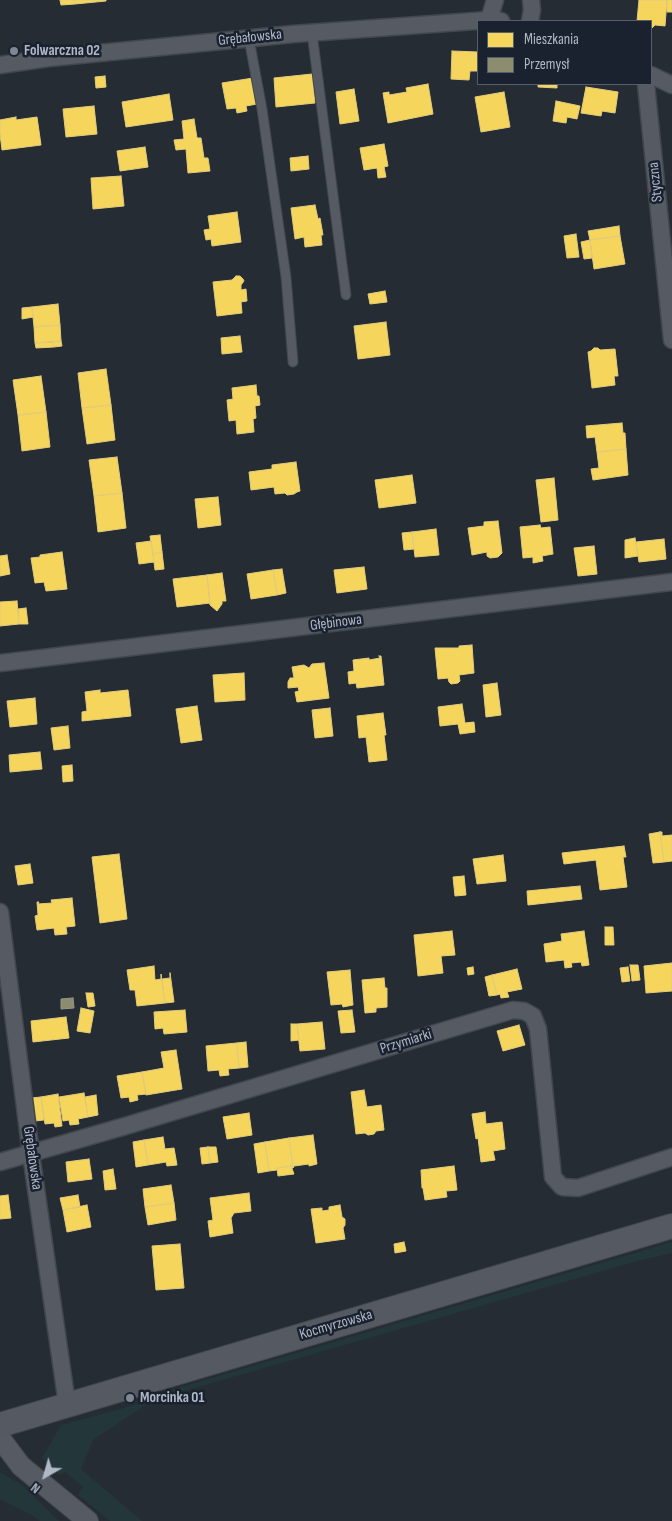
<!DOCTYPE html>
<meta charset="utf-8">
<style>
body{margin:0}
#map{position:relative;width:672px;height:1521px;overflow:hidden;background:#262c34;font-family:"Sofia Sans Condensed",sans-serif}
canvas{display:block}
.legend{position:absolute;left:477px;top:20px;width:175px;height:65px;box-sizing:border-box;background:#1a222f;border:1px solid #565e6c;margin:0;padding:6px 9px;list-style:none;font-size:15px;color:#afb8c7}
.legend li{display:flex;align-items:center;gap:10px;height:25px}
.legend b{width:25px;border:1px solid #565e6c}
.north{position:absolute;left:20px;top:1451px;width:50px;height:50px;-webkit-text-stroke:4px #1a222f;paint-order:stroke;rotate:218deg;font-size:14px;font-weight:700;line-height:20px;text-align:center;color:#afb8c7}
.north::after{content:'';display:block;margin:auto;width:18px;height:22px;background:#afb8c7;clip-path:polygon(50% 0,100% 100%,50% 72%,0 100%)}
</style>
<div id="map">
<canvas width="672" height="1521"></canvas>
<ul class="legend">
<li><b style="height:14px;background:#f6d55c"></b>Mieszkania</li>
<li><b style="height:14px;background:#8c8c6e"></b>Przemysł</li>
</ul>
<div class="north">N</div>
</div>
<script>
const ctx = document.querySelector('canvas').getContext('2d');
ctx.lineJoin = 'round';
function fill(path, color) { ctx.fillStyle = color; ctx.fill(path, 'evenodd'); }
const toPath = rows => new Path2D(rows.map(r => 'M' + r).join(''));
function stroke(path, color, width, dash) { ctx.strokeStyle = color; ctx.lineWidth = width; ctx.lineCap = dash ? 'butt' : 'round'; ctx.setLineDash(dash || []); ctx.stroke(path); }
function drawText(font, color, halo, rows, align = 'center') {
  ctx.font = font + ' "Sofia Sans Condensed",sans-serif'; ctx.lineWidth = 5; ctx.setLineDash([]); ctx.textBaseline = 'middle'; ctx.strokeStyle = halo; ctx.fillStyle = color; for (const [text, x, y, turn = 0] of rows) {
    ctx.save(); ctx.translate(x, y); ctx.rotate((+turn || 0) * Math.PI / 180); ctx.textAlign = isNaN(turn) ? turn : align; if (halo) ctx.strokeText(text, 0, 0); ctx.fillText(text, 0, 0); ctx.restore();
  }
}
fill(toPath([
 [672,1242,672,1253,641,1260,153,1400,93,1440,81,1469,142,1521,110,1521,78,1495,83,1487,65,1472,60,1475,42,1458,61,1425,153,1400,154,1395],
 [0,1472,22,1485,59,1521,40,1521,32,1515,0,1499]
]), '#23363a');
const homes = toPath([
 [60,0,74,0,75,4,61,5,60,0],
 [74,0,106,0,106,1,75,4,74,0],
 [639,0,667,0,665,26,655,25,651,29,651,21,637,21,639,0],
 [667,0,672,0,672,12,667,12,667,0],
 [452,51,478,52,478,71,470,71,469,80,451,79,452,51],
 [312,74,315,103,276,107,274,78,312,74],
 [105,76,106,87,96,88,95,77,105,76],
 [253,78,257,104,246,106,247,111,237,113,236,108,227,109,222,83,253,78],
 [428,84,433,114,388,123,383,93,389,92,389,95,407,92,406,88,428,84],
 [538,84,557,84,557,88,538,87,538,84],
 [586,87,618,92,615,113,602,111,601,116,581,113,586,87],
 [354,89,359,121,340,124,336,92,354,89],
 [504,92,510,127,481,132,475,97,504,92],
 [169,94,173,120,126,127,122,102,169,94],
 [556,101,580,106,577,119,567,117,566,123,553,121,556,101],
 [94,106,97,134,66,137,63,109,94,106],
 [16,117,16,120,37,117,41,145,2,150,0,134,0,120,16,117],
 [194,119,197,138,201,138,204,158,208,158,210,171,188,173,186,149,176,150,174,140,184,139,182,121,194,119],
 [384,144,388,166,384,167,386,177,378,178,377,168,364,170,360,148,384,144],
 [145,147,148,167,120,171,117,151,145,147],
 [308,156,309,169,291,171,290,158,308,156],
 [121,176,124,206,93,209,91,178,121,176],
 [315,205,318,219,320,218,323,235,321,235,322,245,305,247,304,237,295,239,291,208,315,205],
 [237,212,241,242,212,246,211,239,206,240,204,230,210,229,208,216,237,212],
 [619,226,620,236,590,240,588,231,619,226],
 [576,234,579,257,567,258,564,236,576,234],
 [620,236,625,264,594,269,590,240,620,236],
 [590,240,592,258,584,259,581,242,590,240],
 [236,276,240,276,243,279,244,281,241,285,241,290,246,289,247,301,241,302,242,313,217,316,213,282,232,280,236,276],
 [385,291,387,302,370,304,368,294,385,291],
 [58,304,60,325,34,327,32,307,58,304],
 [32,307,33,317,22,319,22,308,32,307],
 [386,322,390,355,358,359,354,326,386,322],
 [60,325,61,341,35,343,34,327,60,325],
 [240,336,242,352,222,354,221,338,240,336],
 [61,341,62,346,54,347,53,342,61,341],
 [53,342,54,347,36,348,35,343,53,342],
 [594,348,598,348,600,350,615,349,618,376,614,376,615,385,592,388,588,352,591,351,594,348],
 [106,369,111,405,82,408,78,373,106,369],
 [41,376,46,412,18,415,13,380,41,376],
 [256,385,257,396,259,396,260,405,255,406,256,418,253,419,254,432,237,434,236,420,229,421,227,400,233,399,232,388,256,385],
 [111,405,115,440,87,444,82,408,111,405],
 [46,412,50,447,22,451,18,415,46,412],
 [622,423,623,433,625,433,626,449,597,452,595,437,587,438,586,426,622,423],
 [626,449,628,475,593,480,591,469,599,468,597,452,626,449],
 [117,457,122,493,94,496,89,460,117,457],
 [296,462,300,491,297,492,294,494,287,495,285,493,275,494,274,487,251,490,249,472,272,469,272,465,296,462],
 [412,475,416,503,379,508,375,480,412,475],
 [554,478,558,520,541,522,536,480,554,478],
 [122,493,126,528,98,532,94,496,122,493],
 [218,497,221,525,198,528,195,499,218,497],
 [498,521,502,553,498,557,490,558,487,556,487,552,472,555,468,528,484,526,484,522,498,521],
 [540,525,541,528,550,527,553,554,542,556,543,561,533,563,533,557,523,558,520,527,540,525],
 [436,529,439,555,415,557,412,532,436,529],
 [412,532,414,549,404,550,402,533,412,532],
 [160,535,162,552,153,554,150,536,160,535],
 [635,538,638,556,625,558,625,540,635,538],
 [664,539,666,559,639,562,636,542,664,539],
 [151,541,154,562,139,564,136,543,151,541],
 [594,546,597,574,578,576,574,548,594,546],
 [62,552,67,589,46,591,44,582,35,583,31,558,40,557,40,555,62,552],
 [162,552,164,569,155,570,153,554,162,552],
 [7,555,10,574,0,576,0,556,7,555],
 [364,567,367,589,337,593,334,570,364,567],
 [282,569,286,593,277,595,273,570,282,569],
 [273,570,277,595,251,599,247,574,273,570],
 [222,573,226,601,222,601,222,604,217,611,210,605,207,575,222,573],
 [207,575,210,603,177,607,173,579,207,575],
 [17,601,19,624,0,626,0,602,17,601],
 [26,608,28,624,19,624,18,609,26,608],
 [472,645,474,673,459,675,460,681,458,683,451,684,449,682,448,678,438,679,435,648,459,648,459,646,472,645],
 [379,656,381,656,384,685,357,688,356,683,349,684,348,672,354,671,353,660,369,658,369,660,380,658,379,656],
 [324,663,329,698,297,702,295,692,299,691,298,687,288,688,288,682,290,678,294,678,292,667,304,665,309,668,312,664,324,663],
 [244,673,245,700,215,702,213,675,244,673],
 [497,683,501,715,486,717,483,685,497,683],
 [100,690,100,693,128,690,131,716,82,721,82,712,87,711,85,692,100,690],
 [35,698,37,724,10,727,7,701,35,698],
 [462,704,465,723,474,722,475,732,460,734,458,724,440,726,438,707,462,704],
 [197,706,202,740,181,743,176,709,197,706],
 [330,708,333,736,315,738,312,710,330,708],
 [383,713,386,735,384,735,387,760,369,762,366,737,359,738,357,716,383,713],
 [68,726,70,748,54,750,51,728,68,726],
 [40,752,42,769,10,772,9,755,40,752],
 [72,765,73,781,63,782,62,766,72,765],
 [660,832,662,832,662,836,672,835,672,861,664,862,660,832],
 [660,832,664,862,653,863,649,834,660,832],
 [624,846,626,857,623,857,627,887,600,890,596,860,564,864,562,853,624,846],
 [119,854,127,919,100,923,92,857,119,854],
 [503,855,506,881,477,884,473,859,503,855],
 [30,864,33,883,18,885,15,866,30,864],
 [464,876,466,895,455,896,453,877,464,876],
 [580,886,582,899,528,905,527,891,580,886],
 [72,898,75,926,66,927,67,934,55,935,54,928,37,930,35,916,38,915,37,902,39,902,38,904,52,903,51,900,72,898],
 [605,927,613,927,614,945,605,945,605,927],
 [452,931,455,955,441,956,443,973,418,976,414,935,452,931],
 [584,931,589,965,582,966,581,962,571,963,572,967,565,968,564,960,546,962,544,944,562,941,561,934,584,931],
 [672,963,672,991,646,993,644,966,672,963],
 [630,965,638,965,640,980,632,981,630,965],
 [154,966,155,980,161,979,161,974,165,1003,137,1006,135,990,130,990,127,970,154,966],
 [473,967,474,974,468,975,467,968,473,967],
 [628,967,630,981,622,982,620,968,628,967],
 [517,969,522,989,507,992,509,997,501,998,500,994,497,995,492,975,517,969],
 [350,970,353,1005,343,1007,342,1004,331,1005,327,972,350,970],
 [170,973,174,1002,165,1003,162,979,170,978,170,973],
 [492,975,497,995,489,996,485,977,492,975],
 [384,978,385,988,387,988,387,1007,376,1008,376,1012,365,1013,362,980,384,978],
 [86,993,93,993,95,1006,88,1007,86,993],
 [81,1008,94,1011,90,1033,77,1031,81,1008],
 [185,1010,187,1032,164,1034,163,1028,155,1029,154,1012,185,1010],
 [352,1010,355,1032,341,1033,338,1011,352,1010],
 [66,1017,69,1038,33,1042,31,1021,66,1017],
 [322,1022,325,1049,300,1051,297,1024,322,1022],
 [291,1024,297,1024,299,1040,291,1041,291,1024],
 [519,1025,525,1045,503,1051,497,1031,519,1025],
 [246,1042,248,1067,239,1068,237,1043,246,1042],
 [237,1043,239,1068,228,1069,229,1075,220,1076,219,1070,208,1071,206,1046,237,1043],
 [176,1050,182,1089,146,1095,142,1072,164,1068,161,1052,176,1050],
 [142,1072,146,1094,137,1095,138,1100,130,1102,129,1097,121,1098,117,1076,142,1072],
 [364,1090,367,1107,381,1105,384,1130,376,1131,374,1134,368,1135,365,1133,356,1134,351,1092,364,1090],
 [84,1093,88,1117,78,1119,79,1124,70,1125,69,1120,63,1121,59,1097,84,1093],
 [58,1094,62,1126,55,1127,54,1123,45,1124,41,1097,58,1094],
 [96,1095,98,1115,88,1117,85,1097,96,1095],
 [41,1097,44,1120,35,1121,31,1098,41,1097],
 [485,1112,486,1124,502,1122,505,1149,493,1151,495,1160,481,1162,478,1138,476,1139,472,1114,485,1112],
 [249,1113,252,1135,227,1139,223,1117,249,1113],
 [313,1135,317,1164,309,1166,309,1164,294,1166,293,1168,289,1138,313,1135],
 [163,1137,165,1149,174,1148,177,1165,167,1166,166,1162,148,1165,144,1140,163,1137],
 [289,1138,293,1168,292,1168,291,1166,277,1168,277,1170,269,1171,265,1142,289,1138],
 [144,1140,148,1165,136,1167,133,1142,144,1140],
 [265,1142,269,1171,258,1173,254,1144,265,1142],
 [208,1147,210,1163,202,1164,200,1148,208,1147],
 [208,1147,216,1147,218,1162,210,1163,208,1147],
 [89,1159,92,1179,68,1182,66,1162,89,1159],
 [291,1166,294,1174,278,1176,277,1168,291,1166],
 [454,1166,457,1190,446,1191,447,1197,425,1200,423,1188,422,1188,421,1170,454,1166],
 [113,1169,116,1189,105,1190,103,1171,113,1169],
 [171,1185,174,1203,145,1207,143,1189,171,1185],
 [249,1193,251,1211,234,1213,231,1218,233,1233,210,1237,208,1221,213,1220,210,1198,249,1193],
 [8,1195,11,1218,0,1219,0,1196,8,1195],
 [78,1195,80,1207,63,1210,60,1198,78,1195],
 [174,1203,176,1220,148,1225,145,1207,174,1203],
 [87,1205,91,1227,67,1232,63,1210,87,1205],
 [340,1205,342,1217,345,1219,345,1225,343,1228,345,1239,316,1243,311,1209,322,1208,322,1211,329,1210,329,1207,340,1205],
 [404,1242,406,1251,395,1253,394,1244,404,1242],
 [180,1244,184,1288,156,1290,152,1246,180,1244]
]);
fill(homes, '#f6d55c');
stroke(homes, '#e1cc7c', 1);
const industry = toPath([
 [73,998,74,1008,61,1009,61,999,73,998]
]);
fill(industry, '#8c8c6e');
stroke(industry, '#969989', 1);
const service = toPath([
 [312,33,346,295],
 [249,39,262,109,286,277,293,362]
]);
const minor = toPath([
 [489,20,495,0],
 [530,21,532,10,531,0],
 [0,65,49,58,293,34,489,20,501,21],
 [651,75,672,85],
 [646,84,672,340],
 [0,663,672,582],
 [0,912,31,1154,67,1404],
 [0,1162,122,1127,513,1010,524,1011,533,1016,538,1029,553,1177,562,1187,578,1188,672,1157]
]);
const tertiary = toPath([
 [0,1438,21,1466,88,1521]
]);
const secondary = toPath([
 [0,1425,672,1226]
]);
stroke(service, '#42474d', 11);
stroke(minor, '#42474d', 19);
stroke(tertiary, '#42474d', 22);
stroke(secondary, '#42474d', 26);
stroke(service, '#565a62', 9);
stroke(minor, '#565a62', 16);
stroke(tertiary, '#565a62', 20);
stroke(secondary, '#555961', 24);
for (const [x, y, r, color] of [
 [14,51,5,"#7f8794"],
 [130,1398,5,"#7f8794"]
]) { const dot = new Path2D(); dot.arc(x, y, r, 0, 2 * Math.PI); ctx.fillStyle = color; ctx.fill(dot); stroke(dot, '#1a222f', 2); }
drawText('15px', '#afb8c7', '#1a222f', [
 ["Grębałowska",250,38,-6],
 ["Styczna",656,182,-96],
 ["Głębinowa",336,623,-7],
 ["Przymiarki",406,1042,-17],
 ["Grębałowska",32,1158,82],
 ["Kocmyrzowska",336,1325,-16]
]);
drawText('bold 15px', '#afb8c7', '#1a222f', [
 ["Folwarczna 02",24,51],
 ["Morcinka 01",140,1398]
], 'left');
</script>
